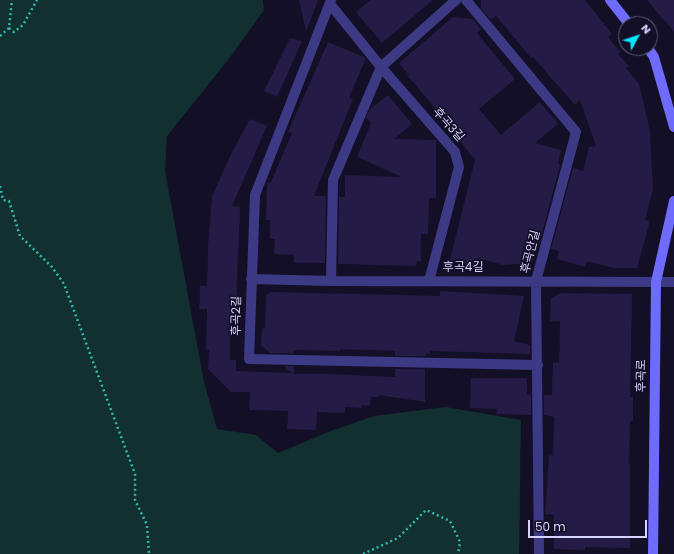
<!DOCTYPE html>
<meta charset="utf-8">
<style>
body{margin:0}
#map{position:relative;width:674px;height:554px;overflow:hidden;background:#130f26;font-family:Poppins,sans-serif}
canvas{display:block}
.north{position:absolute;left:618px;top:16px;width:40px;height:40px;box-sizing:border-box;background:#130f26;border:1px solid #625e7d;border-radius:50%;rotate:50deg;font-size:11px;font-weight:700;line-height:16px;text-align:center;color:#d9d4ff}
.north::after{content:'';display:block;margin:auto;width:14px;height:18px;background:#00e5ff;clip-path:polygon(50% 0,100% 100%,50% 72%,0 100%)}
.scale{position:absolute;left:528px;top:520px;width:119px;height:18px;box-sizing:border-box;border:2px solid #d9d4ff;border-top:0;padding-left:5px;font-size:12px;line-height:14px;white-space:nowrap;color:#d9d4ff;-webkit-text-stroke:3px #130f26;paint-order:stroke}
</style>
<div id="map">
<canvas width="674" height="554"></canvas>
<div class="north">N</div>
<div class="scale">50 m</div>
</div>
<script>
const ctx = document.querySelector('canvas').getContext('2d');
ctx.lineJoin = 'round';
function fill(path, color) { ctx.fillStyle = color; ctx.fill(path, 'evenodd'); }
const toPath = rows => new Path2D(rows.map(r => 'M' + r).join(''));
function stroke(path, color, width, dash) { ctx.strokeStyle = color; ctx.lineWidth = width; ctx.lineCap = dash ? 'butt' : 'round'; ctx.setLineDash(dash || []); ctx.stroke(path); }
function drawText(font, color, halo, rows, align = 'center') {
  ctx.font = font + ' Poppins,"Noto Sans KR",sans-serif'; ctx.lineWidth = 3.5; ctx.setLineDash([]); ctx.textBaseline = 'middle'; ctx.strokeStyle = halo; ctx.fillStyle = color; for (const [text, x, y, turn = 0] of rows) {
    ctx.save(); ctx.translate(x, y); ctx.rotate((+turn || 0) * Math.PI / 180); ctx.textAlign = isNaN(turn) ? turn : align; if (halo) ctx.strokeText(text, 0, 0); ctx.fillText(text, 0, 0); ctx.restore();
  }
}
fill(toPath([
 [0,0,263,0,264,10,228,60,167,136,165,171,204,382,217,429,256,435,278,453,328,432,374,416,446,407,521,420,519,554,0,554]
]), '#12302f');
fill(toPath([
 [299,0,318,0,306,32],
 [370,0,433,0,382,43,356,12],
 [481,0,585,0,612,34,608,37,620,52,618,54,629,66,626,68,639,84,650,131,653,190,645,220,650,221,637,268,613,268,587,261,585,267,557,259,559,251,551,249,573,168,583,171,589,147,596,146,580,100,575,105,533,57,531,58,496,16,491,20,481,8],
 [647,0,674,0,674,32],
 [453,17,473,19,481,29,477,33,515,79,479,109,501,135,540,102,558,124,535,143,561,150,558,164,560,165,539,245,536,244,532,263,503,265,477,258,475,267,450,260,475,160,459,140,463,140,406,74,410,76,399,63],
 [290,38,302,41,277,97,264,91],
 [328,42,366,58,349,98,353,99,314,196,326,196,325,263,294,263,294,255,274,254,275,239,270,239,270,220,266,220,267,183,271,182,292,133,288,132],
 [388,95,412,124,394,139,436,140,436,198,429,198,428,234,421,234,421,261,417,261,416,266,338,264,339,197,345,197,345,175,402,177,357,157,371,123,366,118,370,109],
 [250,119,267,126,232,206,240,207,235,334,230,334,230,360,236,360,236,371,291,373,284,366,294,366,294,374,328,374,395,377,395,369,425,369,425,402,379,395,379,397,371,397,370,406,362,405,362,408,345,407,345,413,317,412,316,430,287,429,288,411,249,410,250,392,231,392,208,369,209,350,206,350,207,309,199,309,200,286,207,286,208,245,212,196,232,152],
 [440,291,524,296,514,341,530,345,530,354,430,351,430,354,426,353,426,356,395,356,395,351,340,349,340,351,294,350,294,353,270,353,261,345,262,328,265,329,266,295,271,292,440,296],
 [561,293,632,294,630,397,633,397,633,421,630,421,629,463,630,463,630,548,585,547,585,550,554,549,554,515,545,514,549,455,553,456,554,417,544,415,544,395,552,395,553,362,559,363,560,321,550,321,551,298],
 [471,378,527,378,527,394,531,395,531,415,497,414,497,409,470,408]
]), '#241b47');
stroke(toPath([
 [9,28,14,32,23,25,37,0],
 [0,36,9,28,12,0],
 [0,186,3,200,9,201,20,236,52,267,64,284,135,474,135,500,147,525,149,554],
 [363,554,398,538,426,510,450,521,460,542,458,554]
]), '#2fb8b0', 2.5, [2, 3]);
stroke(toPath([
 [331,0,255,195,249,359,538,365],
 [466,0,576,132,536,281,539,554],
 [330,4,381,67,455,152,459,167,429,281],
 [251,279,331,281,674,282],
 [331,281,333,180,381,67,456,0]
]), '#3d3a85', 10);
stroke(toPath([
 [610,0,629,24],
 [648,48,654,57,674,127],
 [653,554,656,282,674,201]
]), '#6f6bff', 10);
drawText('12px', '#d9d4ff', '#130f26', [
 ["후곡3길",448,125,49],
 ["후곡안길",531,252,-75],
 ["후곡4길",463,268],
 ["후곡2길",237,316,-89],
 ["후곡로",642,376,-89]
]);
</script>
